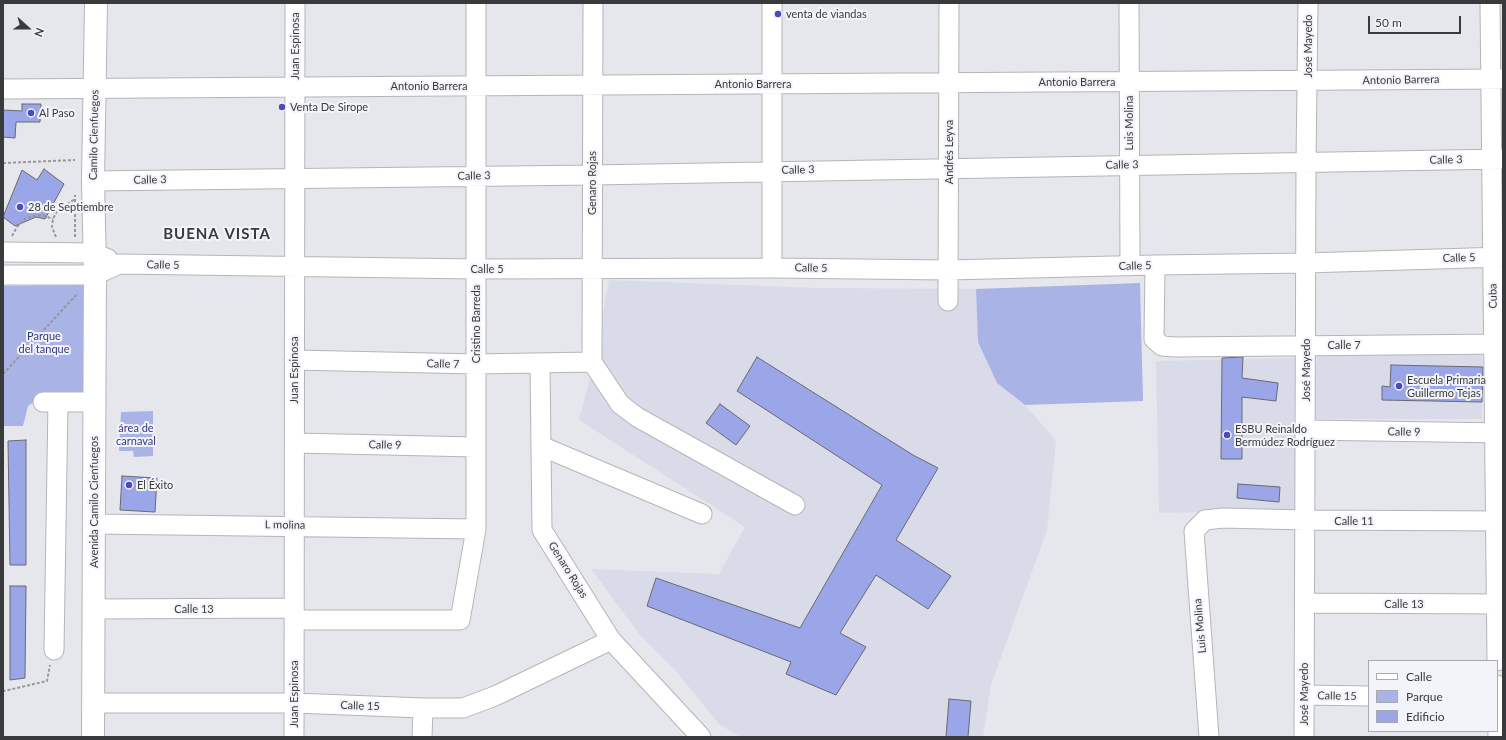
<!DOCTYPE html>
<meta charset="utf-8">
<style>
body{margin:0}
#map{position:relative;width:1506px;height:740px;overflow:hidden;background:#e5e7ec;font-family:Lato,sans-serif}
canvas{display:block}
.frame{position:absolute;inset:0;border:4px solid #393a3c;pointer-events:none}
.legend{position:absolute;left:1368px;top:660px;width:130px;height:72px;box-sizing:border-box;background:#f3f4f9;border:1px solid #a9aaad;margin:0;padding:5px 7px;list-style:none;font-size:12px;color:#393a3c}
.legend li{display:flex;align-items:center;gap:8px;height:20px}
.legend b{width:20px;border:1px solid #a9aaad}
.north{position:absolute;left:8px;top:8px;width:40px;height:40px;-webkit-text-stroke:3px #f3f4f9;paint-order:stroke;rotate:111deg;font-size:11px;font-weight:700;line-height:16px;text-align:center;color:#393a3c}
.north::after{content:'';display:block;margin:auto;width:14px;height:18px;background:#393a3c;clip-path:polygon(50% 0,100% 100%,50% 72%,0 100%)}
.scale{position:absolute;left:1368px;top:16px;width:93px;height:18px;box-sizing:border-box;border:2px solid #393a3c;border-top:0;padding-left:5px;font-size:12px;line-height:14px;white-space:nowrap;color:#393a3c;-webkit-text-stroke:3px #f3f4f9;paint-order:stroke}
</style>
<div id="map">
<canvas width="1506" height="740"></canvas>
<div class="frame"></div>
<ul class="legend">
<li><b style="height:5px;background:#fff"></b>Calle</li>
<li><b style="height:11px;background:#aab3e5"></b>Parque</li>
<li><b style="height:11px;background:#9ba6e9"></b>Edificio</li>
</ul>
<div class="north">N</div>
<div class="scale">50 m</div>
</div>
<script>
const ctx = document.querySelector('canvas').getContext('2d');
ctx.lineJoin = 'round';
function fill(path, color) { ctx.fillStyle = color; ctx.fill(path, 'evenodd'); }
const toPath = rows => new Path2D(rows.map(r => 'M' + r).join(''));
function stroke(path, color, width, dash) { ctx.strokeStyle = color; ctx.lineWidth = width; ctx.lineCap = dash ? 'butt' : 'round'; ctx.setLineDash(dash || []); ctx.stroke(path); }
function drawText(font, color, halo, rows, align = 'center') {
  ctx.font = font + ' Lato,sans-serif'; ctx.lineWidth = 4; ctx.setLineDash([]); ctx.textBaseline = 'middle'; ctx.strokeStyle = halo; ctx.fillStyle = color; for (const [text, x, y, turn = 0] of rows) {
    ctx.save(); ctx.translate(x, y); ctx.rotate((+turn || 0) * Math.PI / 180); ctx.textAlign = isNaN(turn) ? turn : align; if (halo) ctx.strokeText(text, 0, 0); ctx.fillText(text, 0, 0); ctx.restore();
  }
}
fill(toPath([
 [609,280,819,288,976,289,978,342,997,383,1025,405,1056,441,1047,530,991,685,983,737,741,737,720,725,675,670,640,635,591,569,719,574,745,527,579,420,594,363],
 [1316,352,1482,352,1482,419,1315,419],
 [1295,358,1298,510,1159,513,1156,361]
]), '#d9dce8');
fill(toPath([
 [1140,283,1143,401,1025,405,997,383,978,342,976,289],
 [85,285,86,392,49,392,28,406,23,426,3,426,3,286],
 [153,411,153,456,134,457,133,451,119,451,121,412]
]), '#aab3e5');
const building = toPath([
 [22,104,41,104,40,122,16,122,15,138,3,137,3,110,22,111,22,104],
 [44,169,64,184,45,219,36,217,15,226,3,217,22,170,37,180,44,169],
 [757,357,913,455,938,468,896,540,951,576,928,609,876,575,840,633,866,647,836,695,786,674,791,662,647,606,656,578,800,628,882,485,737,391,757,357],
 [1243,357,1242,378,1278,383,1276,401,1242,397,1242,459,1221,459,1222,358,1243,357],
 [1391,365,1483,367,1482,402,1382,400,1382,386,1390,387,1391,365],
 [720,404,750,426,736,445,706,423,720,404],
 [26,440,26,565,10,565,8,441,26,440],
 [122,476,157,478,155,512,120,510,122,476],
 [1238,484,1280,487,1279,502,1237,498,1238,484],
 [10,586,26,586,25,678,10,680,10,586],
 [949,699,971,701,968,737,946,737,949,699]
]);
fill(building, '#9ba6e9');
stroke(building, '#696a6f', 1);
const minor = toPath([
 [772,3,772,268],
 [1129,3,1130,266],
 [1490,3,1497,661],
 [3,89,1503,79],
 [93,181,592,175,1503,159],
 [3,252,94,253,108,259],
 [1155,265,1154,339,1162,346,1175,347,1503,344],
 [3,275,95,275,119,264,476,269,772,268,948,270,1155,265,1306,263,1503,257],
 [948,301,949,3],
 [294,360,476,364,592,362],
 [592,362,593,3],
 [592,362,620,404,637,417,795,505],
 [540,363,542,530,611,640,701,737],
 [43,402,94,402],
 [1306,430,1503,433],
 [295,443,476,447],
 [541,446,702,514],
 [94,524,476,529],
 [1305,603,1503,604],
 [93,609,294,608],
 [294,620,460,620,476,529,476,3],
 [54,650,58,402],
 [1497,685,1498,737],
 [1305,695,1369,696],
 [93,703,294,703,423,708,463,708,495,696,611,640],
 [294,737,295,3],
 [422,737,423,708],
 [1209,737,1194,531,1205,520,1223,518,1305,520,1503,521],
 [1304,737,1306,163,1308,3]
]);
const major = toPath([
 [93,737,95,267,93,181,96,3]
]);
stroke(minor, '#b4b5ba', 21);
stroke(major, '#b4b5ba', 24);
stroke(toPath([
 [3,163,75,160],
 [12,236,17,227,25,219,33,216,42,215,53,219],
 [56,237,52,227,53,219,57,211,75,199],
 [75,237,75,195],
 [3,374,78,293],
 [3,690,4,691,47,681,50,665]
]), '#95979a', 2, [3, 2]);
stroke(minor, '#fff', 19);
stroke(major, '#fff', 22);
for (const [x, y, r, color] of [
 [778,14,4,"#494bc1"],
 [282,107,4,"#494bc1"],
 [31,113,4,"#494bc1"],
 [20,207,4,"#494bc1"],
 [1399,386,4,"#494bc1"],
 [1227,435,4,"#494bc1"],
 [129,485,4,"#494bc1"]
]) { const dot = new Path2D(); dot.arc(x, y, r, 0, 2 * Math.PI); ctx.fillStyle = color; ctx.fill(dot); stroke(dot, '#f3f4f9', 1.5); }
drawText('11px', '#393a3c', '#f3f4f9', [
 ["venta de viandas",786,14],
 ["Venta De Sirope",290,107],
 ["Al Paso",39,113],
 ["28 de Septiembre",28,207],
 ["Escuela Primaria",1407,380],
 ["Guillermo Tejas",1407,393],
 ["ESBU Reinaldo",1235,429],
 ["Bermúdez Rodríguez",1235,442],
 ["El Éxito",137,485]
], 'left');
drawText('11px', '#393a3c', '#f3f4f9', [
 ["Juan Espinosa",295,46,-90],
 ["José Mayedo",1308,46,-90],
 ["Antonio Barrera",1401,80,-1],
 ["Antonio Barrera",1077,82],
 ["Antonio Barrera",753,84],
 ["Antonio Barrera",429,86],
 ["Luis Molina",1129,123,-90],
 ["Camilo Cienfuegos",94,135,-89],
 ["Andrés Leyva",949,152,-90],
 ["Calle 3",1446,160,-1],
 ["Calle 3",1122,165,-1],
 ["Calle 3",798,170,-1],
 ["Calle 3",474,176,-1],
 ["Calle 3",150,180,-1],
 ["Genaro Rojas",592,183,-90],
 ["Calle 5",1459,258,-2],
 ["Calle 5",163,265,1],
 ["Calle 5",1135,266,-2],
 ["Calle 5",811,268,1],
 ["Calle 5",487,269],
 ["Cuba",1493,296,-91],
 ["Cristino Barreda",476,324,-90],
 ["Calle 7",1344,345],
 ["Calle 7",443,364,1],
 ["Juan Espinosa",294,370,-90],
 ["José Mayedo",1306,370,-90],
 ["Calle 9",1404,432,1],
 ["Calle 9",385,445,1],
 ["Avenida Camilo Cienfuegos",94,502,-90],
 ["Calle 11",1354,521],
 ["L molina",285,525,1],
 ["Genaro Rojas",568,570,58],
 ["Calle 13",1404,604],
 ["Calle 13",194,609],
 ["Luis Molina",1200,626,-95],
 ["Juan Espinosa",294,694,-90],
 ["José Mayedo",1304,694,-90],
 ["Calle 15",1337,696,1],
 ["Calle 15",360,706,2]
]);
drawText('11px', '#323683', '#f3f4f9', [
 ["Parque",44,336],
 ["del tanque",44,349],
 ["área de",136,428],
 ["carnaval",136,441]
]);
ctx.letterSpacing = '1px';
drawText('bold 15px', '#393a3c', '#f3f4f9', [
 ["BUENA VISTA",217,234]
]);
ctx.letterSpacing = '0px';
</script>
